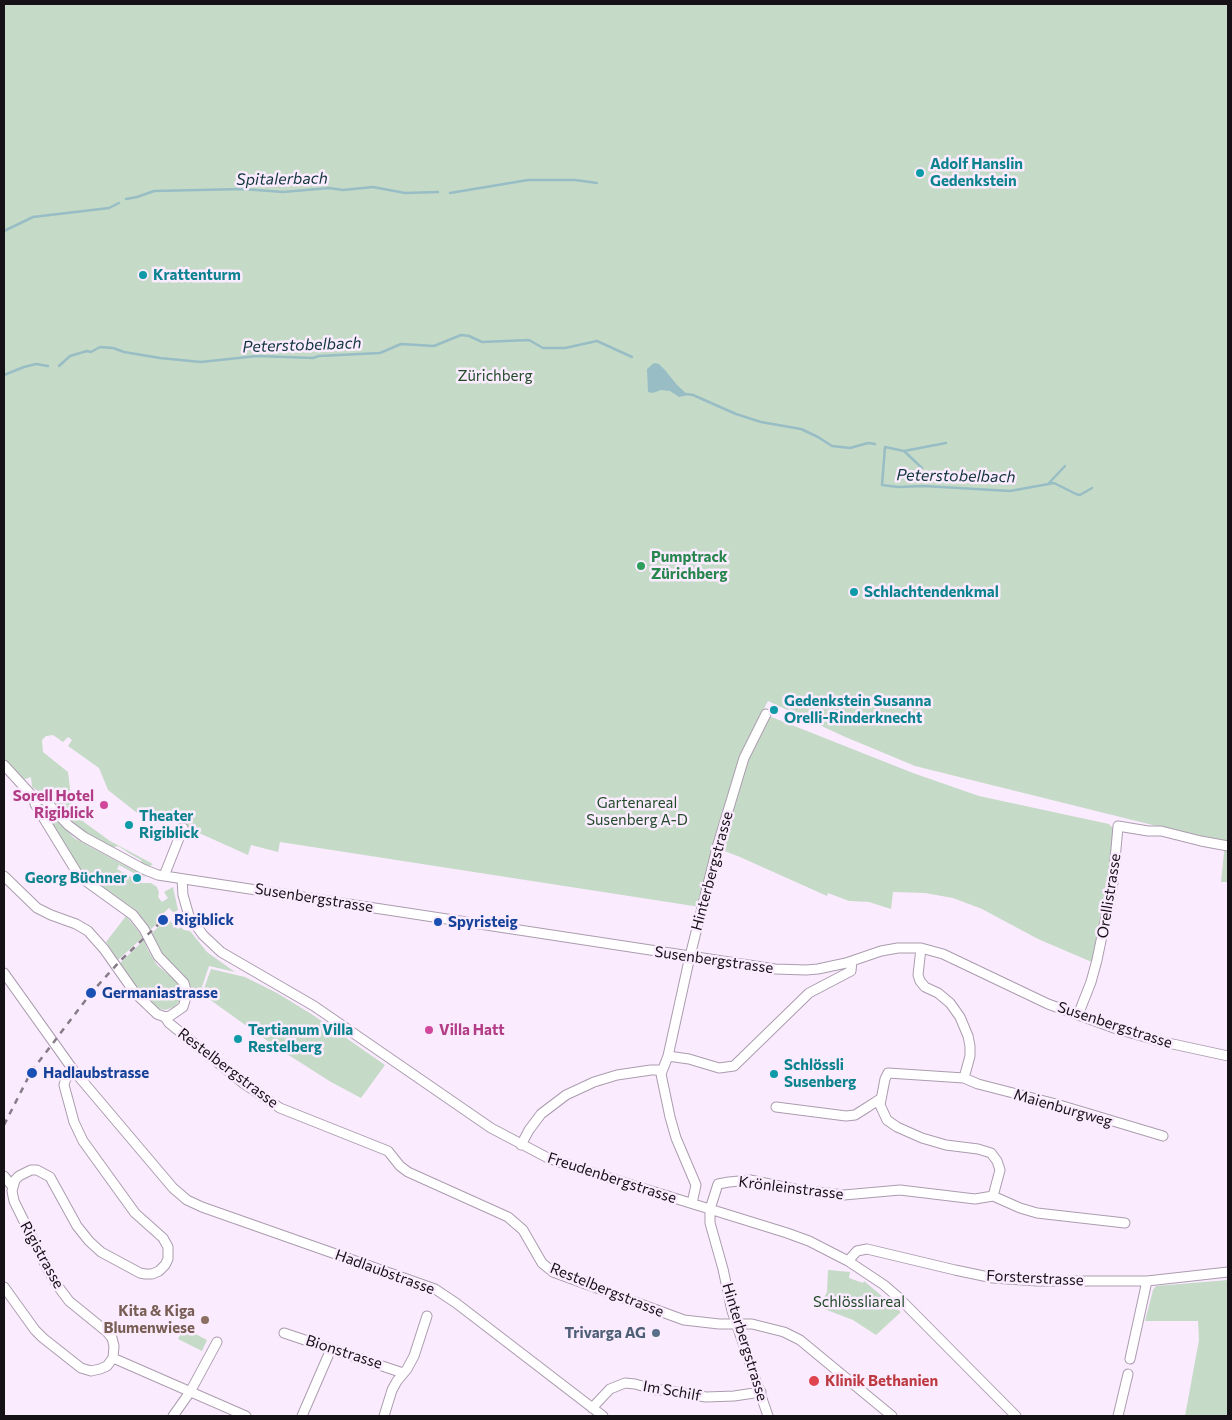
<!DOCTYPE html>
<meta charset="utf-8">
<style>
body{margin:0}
#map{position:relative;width:1232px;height:1420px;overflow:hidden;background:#fbebfe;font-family:Commissioner,sans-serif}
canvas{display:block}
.frame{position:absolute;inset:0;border:5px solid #161017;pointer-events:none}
</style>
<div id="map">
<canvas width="1232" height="1420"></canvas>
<div class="frame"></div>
</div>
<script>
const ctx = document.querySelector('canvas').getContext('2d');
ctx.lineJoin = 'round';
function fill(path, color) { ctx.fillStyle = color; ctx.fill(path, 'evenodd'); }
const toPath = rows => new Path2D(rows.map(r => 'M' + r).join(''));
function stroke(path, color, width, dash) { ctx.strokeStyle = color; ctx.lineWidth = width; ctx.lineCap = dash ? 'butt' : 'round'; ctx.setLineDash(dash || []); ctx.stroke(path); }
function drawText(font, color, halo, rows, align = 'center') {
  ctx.font = font + ' Commissioner,sans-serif'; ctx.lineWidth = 5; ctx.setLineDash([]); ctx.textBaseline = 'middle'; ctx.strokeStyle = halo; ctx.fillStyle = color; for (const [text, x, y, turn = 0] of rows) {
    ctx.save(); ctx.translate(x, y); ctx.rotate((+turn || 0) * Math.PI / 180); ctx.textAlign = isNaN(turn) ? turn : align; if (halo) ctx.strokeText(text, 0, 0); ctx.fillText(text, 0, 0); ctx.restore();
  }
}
fill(toPath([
 [4,4,1228,4,1228,882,1221,882,1225,843,915,766,843,736,768,701,749,738,769,716,913,773,979,796,1109,824,1112,827,1114,832,1113,869,1094,963,1038,939,982,909,953,898,925,893,893,892,891,909,869,902,849,901,828,893,827,896,740,857,714,847,700,907,280,842,278,852,251,845,248,855,150,811,146,820,108,790,99,768,68,746,72,740,68,737,63,742,53,735,46,736,42,740,43,752,68,772,73,814,110,841,153,864,148,867,142,864,141,860,127,852,126,851,118,846,112,848,84,833,64,816,55,804,35,789,32,787,31,777,23,780,4,760],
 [48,811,74,838,146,877,139,876,119,865,117,869,142,883,151,883,157,887,159,893,158,897,162,902,168,898,164,892,173,887,178,910,174,913,169,908,158,918,160,921,150,930,134,909,82,873,45,812],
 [126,916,143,937,118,960,106,942],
 [170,921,178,929,181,927,184,930,190,931,207,952,235,972,209,966,200,993,195,998,191,997,189,983,183,975,162,954,152,933,161,924,164,927],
 [144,940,148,950,157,965,177,982,180,987,180,1001,174,1007,165,1010,157,1008,131,981,120,963],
 [211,969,245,977,277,993,313,1015,385,1065,361,1098,331,1082,276,1047,202,994],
 [828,1270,850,1272,849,1278,863,1283,864,1281,901,1312,876,1335,853,1320,819,1307,827,1292],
 [1228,1280,1228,1416,1185,1416,1199,1340,1198,1321,1145,1321,1153,1290,1156,1286],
 [184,1328,207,1340,202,1351,178,1339]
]), '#c5dbc7');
fill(toPath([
 [654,363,659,364,665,370,677,385,688,395,679,397,670,391,661,390,653,393,648,392,647,369]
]), '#98bdc5');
stroke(toPath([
 [450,193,528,180,575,180,597,183],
 [126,199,137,197,154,191,243,189,283,192,329,188,343,190,373,187,405,193,438,192],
 [4,231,33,217,109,208,119,203],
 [59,366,70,356,87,351,91,352,100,347,113,348,124,352,160,358,201,362,257,356,313,358,319,356,380,353,401,344,434,346,461,335,469,336,482,342,529,340,543,348,565,348,597,341,632,357],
 [4,375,24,367,36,364,48,366],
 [686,394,693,395,736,414,761,422,801,429,818,437,832,446,850,448,868,443,875,444],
 [904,451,946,443],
 [922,468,904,451,885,447,882,485,898,487,924,486,1010,491,1054,483,1076,494,1080,495,1092,488],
 [1049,483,1065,466]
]), '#98bdc5', 2.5);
const street = toPath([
 [4,765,36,800],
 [36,800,44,799,68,825,84,837,143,869,158,875,775,969,806,970,818,969,846,963,881,951,898,948,921,948,943,954,1048,1004,1117,1029,1159,1041,1228,1056],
 [4,876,37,908,51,915,76,924,88,931,104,949,135,993,157,1014,165,1017,170,1016,183,1007,187,994,184,983,158,956,144,929,133,915,79,876,41,814,35,804,36,800],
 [164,876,183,828],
 [182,879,183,895,189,916,203,935,221,952,314,1006,491,1128,548,1158,574,1167,787,1233,809,1241,848,1261,884,1285,899,1298,1016,1416],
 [921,948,918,975,920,981,925,987,938,993,950,1003,960,1017,968,1036,970,1046,970,1056,964,1078],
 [4,973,74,1071,173,1188,187,1200,202,1207,435,1289,456,1303,603,1416],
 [1078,1015,1091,982,1097,960,1113,883,1118,826,1148,831,1161,831,1201,841,1228,846],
 [165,1017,169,1023,243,1083,280,1108,388,1151,400,1166,408,1172,508,1217,523,1230,542,1263,553,1272,684,1320,719,1324,752,1324,784,1332,800,1340,892,1416],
 [668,1056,689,1059,719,1068,734,1066,809,993,851,971,852,961],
 [776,1107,846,1116,855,1115,863,1110,880,1099],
 [521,1145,529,1130,541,1114,566,1095,594,1082,617,1075,651,1070,662,1070],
 [4,1176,12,1186],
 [993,1196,1000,1170,997,1161,991,1153,978,1149,946,1145,922,1138,897,1127,887,1120,880,1105,885,1079,888,1073,964,1078,978,1084,1056,1104,1163,1136],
 [692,1203,696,1185,676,1138,670,1117,661,1074,668,1056,690,956,718,844,744,758,766,714],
 [848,1261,857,1251,867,1249,955,1270,993,1278,1037,1281,1147,1281,1228,1272],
 [4,1287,35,1330,43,1338,81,1368,91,1371,100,1369,107,1366,113,1358,114,1346,112,1338,107,1332,69,1301,57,1285,48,1270,14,1201,12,1191,15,1180,19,1176,31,1170,37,1170,50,1177,77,1226,89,1241,101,1252,140,1273,145,1274,152,1274,159,1271,165,1265,168,1259,168,1247,163,1238,135,1213,83,1141,74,1122,64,1085,66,1078,74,1071],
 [284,1333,403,1373],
 [113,1358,246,1416],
 [1130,1359,1147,1281],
 [592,1408,610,1389,625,1383,635,1384,656,1390,664,1390,706,1397,734,1396,761,1392],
 [173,1416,190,1392,217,1342],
 [302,1416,331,1349],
 [384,1416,392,1390,397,1381,407,1369,414,1356,427,1316],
 [768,1416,732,1311,723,1269,710,1223,710,1209,718,1184,729,1182,750,1180,799,1190,844,1195,900,1190,975,1199,993,1196,1020,1208,1037,1213,1125,1223],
 [1118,1416,1128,1374]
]);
stroke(street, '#ab9caf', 11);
stroke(street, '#fff', 9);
stroke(toPath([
 [4,1125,31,1072,91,993,120,961,163,920]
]), '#867c88', 2.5, [6, 6]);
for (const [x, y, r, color] of [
 [920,173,5,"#0f9aa8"],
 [143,275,5,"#0f9aa8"],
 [641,566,5,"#2e9e5b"],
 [854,592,5,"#0f9aa8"],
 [774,710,5,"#0f9aa8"],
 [104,805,5,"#d1479c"],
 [129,825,5,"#0f9aa8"],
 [137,878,5,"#0f9aa8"],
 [163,920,6,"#1a4fb4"],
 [438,922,5,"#1a4fb4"],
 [91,993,6,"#1a4fb4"],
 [429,1030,5,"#d1479c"],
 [238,1039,5,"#0f9aa8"],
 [32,1073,6,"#1a4fb4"],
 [774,1074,5,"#0f9aa8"],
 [205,1320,5,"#8d6e63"],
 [656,1333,5,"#5c6f8a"],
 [814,1381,6,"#e0444e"]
]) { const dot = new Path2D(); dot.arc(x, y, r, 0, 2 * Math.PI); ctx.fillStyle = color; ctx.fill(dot); stroke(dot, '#fbebfe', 2); }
drawText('bold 15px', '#0d838f', '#fbebfe', [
 ["Adolf Hanslin",930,164],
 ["Gedenkstein",930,181],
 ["Krattenturm",153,275],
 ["Schlachtendenkmal",864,592],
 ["Gedenkstein Susanna",784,701],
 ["Orelli-Rinderknecht",784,718],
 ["Theater",139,816],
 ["Rigiblick",139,833],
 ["Georg Büchner",127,878,"right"],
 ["Tertianum Villa",248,1030],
 ["Restelberg",248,1047],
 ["Schlössli",784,1065],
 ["Susenberg",784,1082]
], 'left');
drawText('15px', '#234b2a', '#fbebfe', [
 ["Zürichberg",495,376],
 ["Gartenareal",637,803],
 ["Susenberg A-D",637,820],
 ["Schlössliareal",859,1302]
]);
drawText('bold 15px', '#27864d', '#fbebfe', [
 ["Pumptrack",651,557],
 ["Zürichberg",651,574]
], 'left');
drawText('bold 15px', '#b23c85', '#fbebfe', [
 ["Sorell Hotel",94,796],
 ["Rigiblick",94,813],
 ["Villa Hatt",439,1030,"left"]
], 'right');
drawText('15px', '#161017', '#fbebfe', [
 ["Hinterbergstrasse",712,871,-75],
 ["Orellistrasse",1109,896,-81],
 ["Susenbergstrasse",314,898,9],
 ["Susenbergstrasse",714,960,8],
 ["Susenbergstrasse",1115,1025,18],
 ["Restelbergstrasse",228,1068,37],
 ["Maienburgweg",1063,1108,16],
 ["Freudenbergstrasse",612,1178,18],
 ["Krönleinstrasse",791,1188,7],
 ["Rigistrasse",42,1255,61],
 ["Hadlaubstrasse",385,1272,20],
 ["Forsterstrasse",1035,1278,3],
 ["Restelbergstrasse",607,1290,22],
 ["Hinterbergstrasse",745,1342,73],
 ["Bionstrasse",344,1352,18],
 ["Im Schilf",672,1391,10]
]);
drawText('bold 15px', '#164399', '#fbebfe', [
 ["Rigiblick",174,920],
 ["Spyristeig",448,922],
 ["Germaniastrasse",102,993],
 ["Hadlaubstrasse",43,1073]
], 'left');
drawText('bold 15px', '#785e54', '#fbebfe', [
 ["Kita & Kiga",195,1311],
 ["Blumenwiese",195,1328]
], 'right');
drawText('bold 15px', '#4e5e75', '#fbebfe', [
 ["Trivarga AG",646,1333]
], 'right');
drawText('bold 15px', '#be3a42', '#fbebfe', [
 ["Klinik Bethanien",825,1381]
], 'left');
drawText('italic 16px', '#11363d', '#fbebfe', [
 ["Spitalerbach",282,179,-1],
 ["Peterstobelbach",302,345,-2],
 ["Peterstobelbach",956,476,1]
]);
</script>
